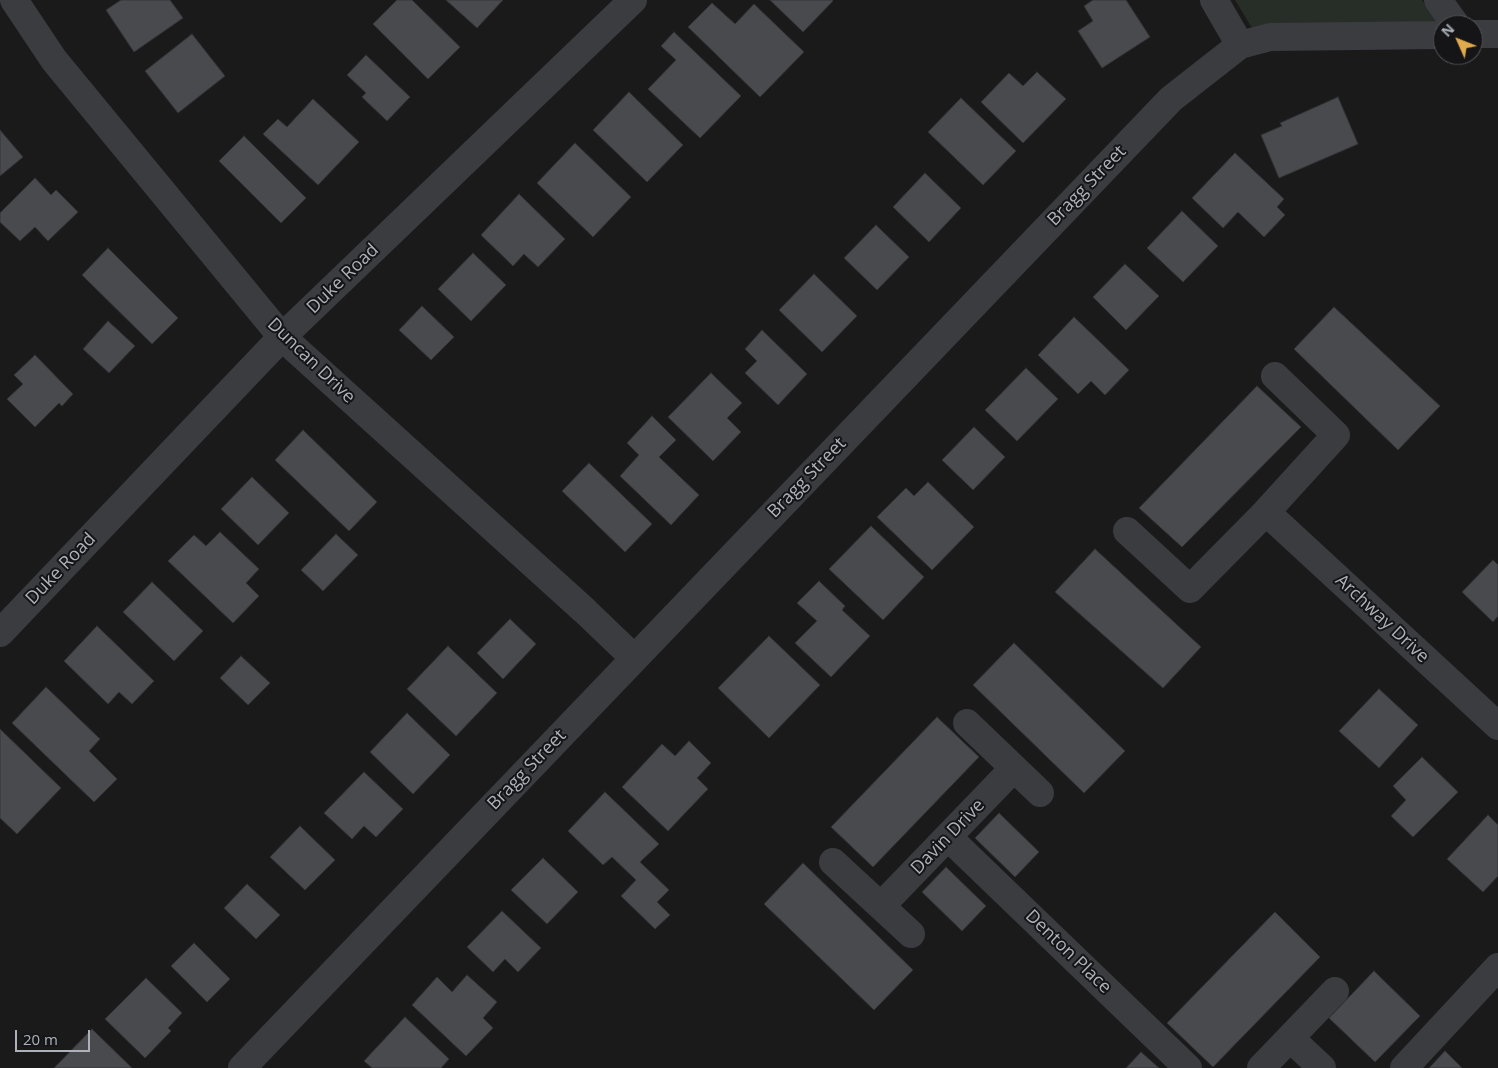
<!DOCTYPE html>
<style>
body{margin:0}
#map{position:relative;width:1498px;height:1068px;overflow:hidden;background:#1a1a1b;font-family:"Open Sans",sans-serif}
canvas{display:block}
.north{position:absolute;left:1433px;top:15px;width:50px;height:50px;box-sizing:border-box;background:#151517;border:1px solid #525458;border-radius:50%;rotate:314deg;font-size:14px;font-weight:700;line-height:20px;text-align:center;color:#adb2ba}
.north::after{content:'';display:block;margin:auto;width:18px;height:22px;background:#e1aa4c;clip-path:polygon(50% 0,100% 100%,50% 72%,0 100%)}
.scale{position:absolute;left:15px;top:1030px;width:75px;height:22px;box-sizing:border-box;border:2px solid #adb2ba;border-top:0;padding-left:6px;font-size:15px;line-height:18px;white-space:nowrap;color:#adb2ba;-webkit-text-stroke:4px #151517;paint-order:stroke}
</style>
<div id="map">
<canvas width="1498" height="1068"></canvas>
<div class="north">N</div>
<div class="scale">20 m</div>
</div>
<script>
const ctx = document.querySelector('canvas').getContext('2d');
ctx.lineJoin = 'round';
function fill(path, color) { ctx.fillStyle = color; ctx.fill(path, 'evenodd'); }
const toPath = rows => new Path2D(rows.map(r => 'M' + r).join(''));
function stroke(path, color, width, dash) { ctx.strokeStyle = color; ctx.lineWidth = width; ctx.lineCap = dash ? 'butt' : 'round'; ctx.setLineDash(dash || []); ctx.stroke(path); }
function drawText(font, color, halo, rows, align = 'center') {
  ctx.font = font + ' "Open Sans",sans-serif'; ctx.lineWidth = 4; ctx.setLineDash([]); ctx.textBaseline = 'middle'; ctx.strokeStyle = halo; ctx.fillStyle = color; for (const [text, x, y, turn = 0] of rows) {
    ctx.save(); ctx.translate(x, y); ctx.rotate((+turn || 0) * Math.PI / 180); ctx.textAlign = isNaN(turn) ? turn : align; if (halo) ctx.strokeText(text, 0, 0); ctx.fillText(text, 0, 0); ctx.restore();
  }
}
fill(toPath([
 [1235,0,1422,0,1442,28,1252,28]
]), '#262e27');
const building = toPath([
 [121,0,170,0,183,18,134,52,106,10,121,0],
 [397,0,412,0,460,47,428,79,373,24,397,0],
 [446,0,503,0,477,28,446,0],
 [770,0,832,0,833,1,803,32,770,0],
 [1093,0,1126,0,1150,37,1102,68,1078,31,1093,21,1084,6,1093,0],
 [712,3,735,24,754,4,804,52,760,97,688,27,712,3],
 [674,32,741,96,700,138,648,89,676,60,661,46,674,32],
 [192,34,225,76,178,113,145,71,192,34],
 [366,55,410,97,387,121,362,97,366,93,347,75,366,55],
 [1037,72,1066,99,1023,143,981,102,1009,73,1023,86,1037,72],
 [629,92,683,145,647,182,593,130,629,92],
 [1338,97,1358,144,1279,178,1261,135,1282,126,1280,123,1338,97],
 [961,98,1016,151,983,185,928,132,961,98],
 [313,99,359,142,318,185,263,134,278,119,287,127,313,99],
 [0,130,23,157,0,176,0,130],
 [244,136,306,198,281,223,219,161,244,136],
 [575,143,631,197,593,237,537,183,575,143],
 [1235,153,1284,199,1277,207,1285,215,1264,237,1238,212,1223,228,1192,198,1235,153],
 [925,173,961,208,929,242,893,207,925,173],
 [35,178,51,195,56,190,78,212,48,241,35,227,20,241,0,222,0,213,35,178],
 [519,194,565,239,538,267,524,254,513,266,481,235,519,194],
 [1182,211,1218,246,1183,282,1147,248,1182,211],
 [876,225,909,257,877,290,844,258,876,225],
 [108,248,178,318,152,344,82,275,108,248],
 [473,253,506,285,471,321,438,289,473,253],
 [1125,264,1159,296,1126,330,1093,297,1125,264],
 [814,274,857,316,822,352,779,310,814,274],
 [422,306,454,337,431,360,399,330,422,306],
 [1334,307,1440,406,1398,450,1294,349,1334,307],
 [1074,317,1129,370,1105,395,1091,381,1078,394,1038,355,1074,317],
 [108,321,135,346,109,373,83,349,108,321],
 [762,330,807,374,778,405,745,373,757,361,745,349,762,330],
 [35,355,73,394,62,406,59,403,35,427,7,399,23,384,14,375,35,355],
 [1026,368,1058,399,1017,441,985,410,1026,368],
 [711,373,742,403,727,418,741,432,713,461,668,417,711,373],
 [1257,386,1301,427,1182,547,1139,508,1257,386],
 [652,416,676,440,659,457,699,495,671,525,620,476,639,455,627,443,652,416],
 [974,427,1005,457,973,490,942,460,974,427],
 [303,430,377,502,349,531,275,460,303,430],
 [589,463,652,524,625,552,562,491,589,463],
 [252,477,289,513,258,545,221,509,252,477],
 [928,482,974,527,932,570,877,517,906,488,914,496,928,482],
 [871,526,924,577,883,620,829,569,871,526],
 [220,532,259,569,246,583,259,596,233,623,168,561,194,535,206,546,220,532],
 [336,534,358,555,323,591,301,570,336,534],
 [1095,549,1201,647,1163,688,1055,592,1095,549],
 [1493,560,1498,565,1498,616,1493,622,1462,592,1493,560],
 [819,581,845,606,842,610,870,636,831,677,795,643,817,621,797,603,819,581],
 [152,582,203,631,174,661,123,612,152,582],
 [510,619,536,644,503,679,477,653,510,619],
 [97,626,154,681,132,704,119,692,108,704,64,661,97,626],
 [769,636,820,685,769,738,718,688,769,636],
 [1014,643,1125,751,1084,793,973,685,1014,643],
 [448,646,497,693,456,736,407,689,448,646],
 [241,656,270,683,248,705,220,678,241,656],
 [46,687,100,739,89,751,117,779,94,802,12,723,46,687],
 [1379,689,1418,725,1379,768,1339,731,1379,689],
 [407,713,450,755,413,794,370,752,407,713],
 [937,717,979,757,873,867,831,827,937,717],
 [0,729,61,788,17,834,0,818,0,729],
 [689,741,711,763,697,778,708,789,668,831,622,787,662,744,675,756,689,741],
 [1422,757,1458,792,1413,837,1391,816,1406,800,1393,786,1422,757],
 [364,772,403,809,376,837,364,826,352,839,324,813,364,772],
 [605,792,659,844,640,862,669,890,657,902,670,915,655,929,621,896,636,880,612,857,603,865,568,831,605,792],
 [999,813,1039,852,1015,877,975,838,999,813],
 [1488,815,1498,825,1498,876,1483,892,1447,859,1488,815],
 [300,826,335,860,305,890,270,857,300,826],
 [543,858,578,892,547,924,511,890,543,858],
 [803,863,913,970,874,1010,764,904,803,863],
 [946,867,986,906,962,931,922,892,946,867],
 [247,884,280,915,256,939,224,908,247,884],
 [502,911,541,948,518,972,505,959,493,972,467,947,502,911],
 [1275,912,1320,957,1213,1067,1167,1023,1275,912],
 [194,943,230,979,207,1002,171,966,194,943],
 [1374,971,1420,1016,1375,1062,1329,1018,1374,971],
 [467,975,497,1002,483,1018,493,1028,466,1056,412,1005,437,977,452,992,467,975],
 [146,978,182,1013,168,1028,171,1031,145,1058,105,1019,146,978],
 [405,1017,449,1059,441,1068,372,1068,364,1061,405,1017],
 [92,1029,132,1068,54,1068,92,1029],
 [1445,1051,1462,1068,1429,1068,1445,1051],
 [1141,1052,1159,1068,1126,1068,1141,1052]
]);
fill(building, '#494a4e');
stroke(building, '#343437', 1);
stroke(toPath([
 [14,0,54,60,282,337,585,611,634,658],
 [1214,0,1240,45],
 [1438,0,1456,25],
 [1473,34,1498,34],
 [1275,376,1336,435,1266,512,1498,726],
 [1127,531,1190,589,1266,512],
 [0,633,282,337,633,0],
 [967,723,1040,793],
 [948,837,1188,1068],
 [833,862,911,934],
 [881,906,1014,768],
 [1290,1038,1322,1068],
 [242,1068,1171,99,1240,45,1270,37,1443,35],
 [1261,1068,1335,991],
 [1404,1068,1498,967]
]), '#3b3c40', 28);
drawText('18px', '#adb2ba', '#151517', [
 ["Bragg Street",1087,186,-46],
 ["Duke Road",343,279,-44],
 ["Duncan Drive",311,361,44],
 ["Bragg Street",807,478,-46],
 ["Duke Road",61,569,-46],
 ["Archway Drive",1382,619,43],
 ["Bragg Street",527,770,-46],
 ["Davin Drive",948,837,-46],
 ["Denton Place",1068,952,44]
]);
</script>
